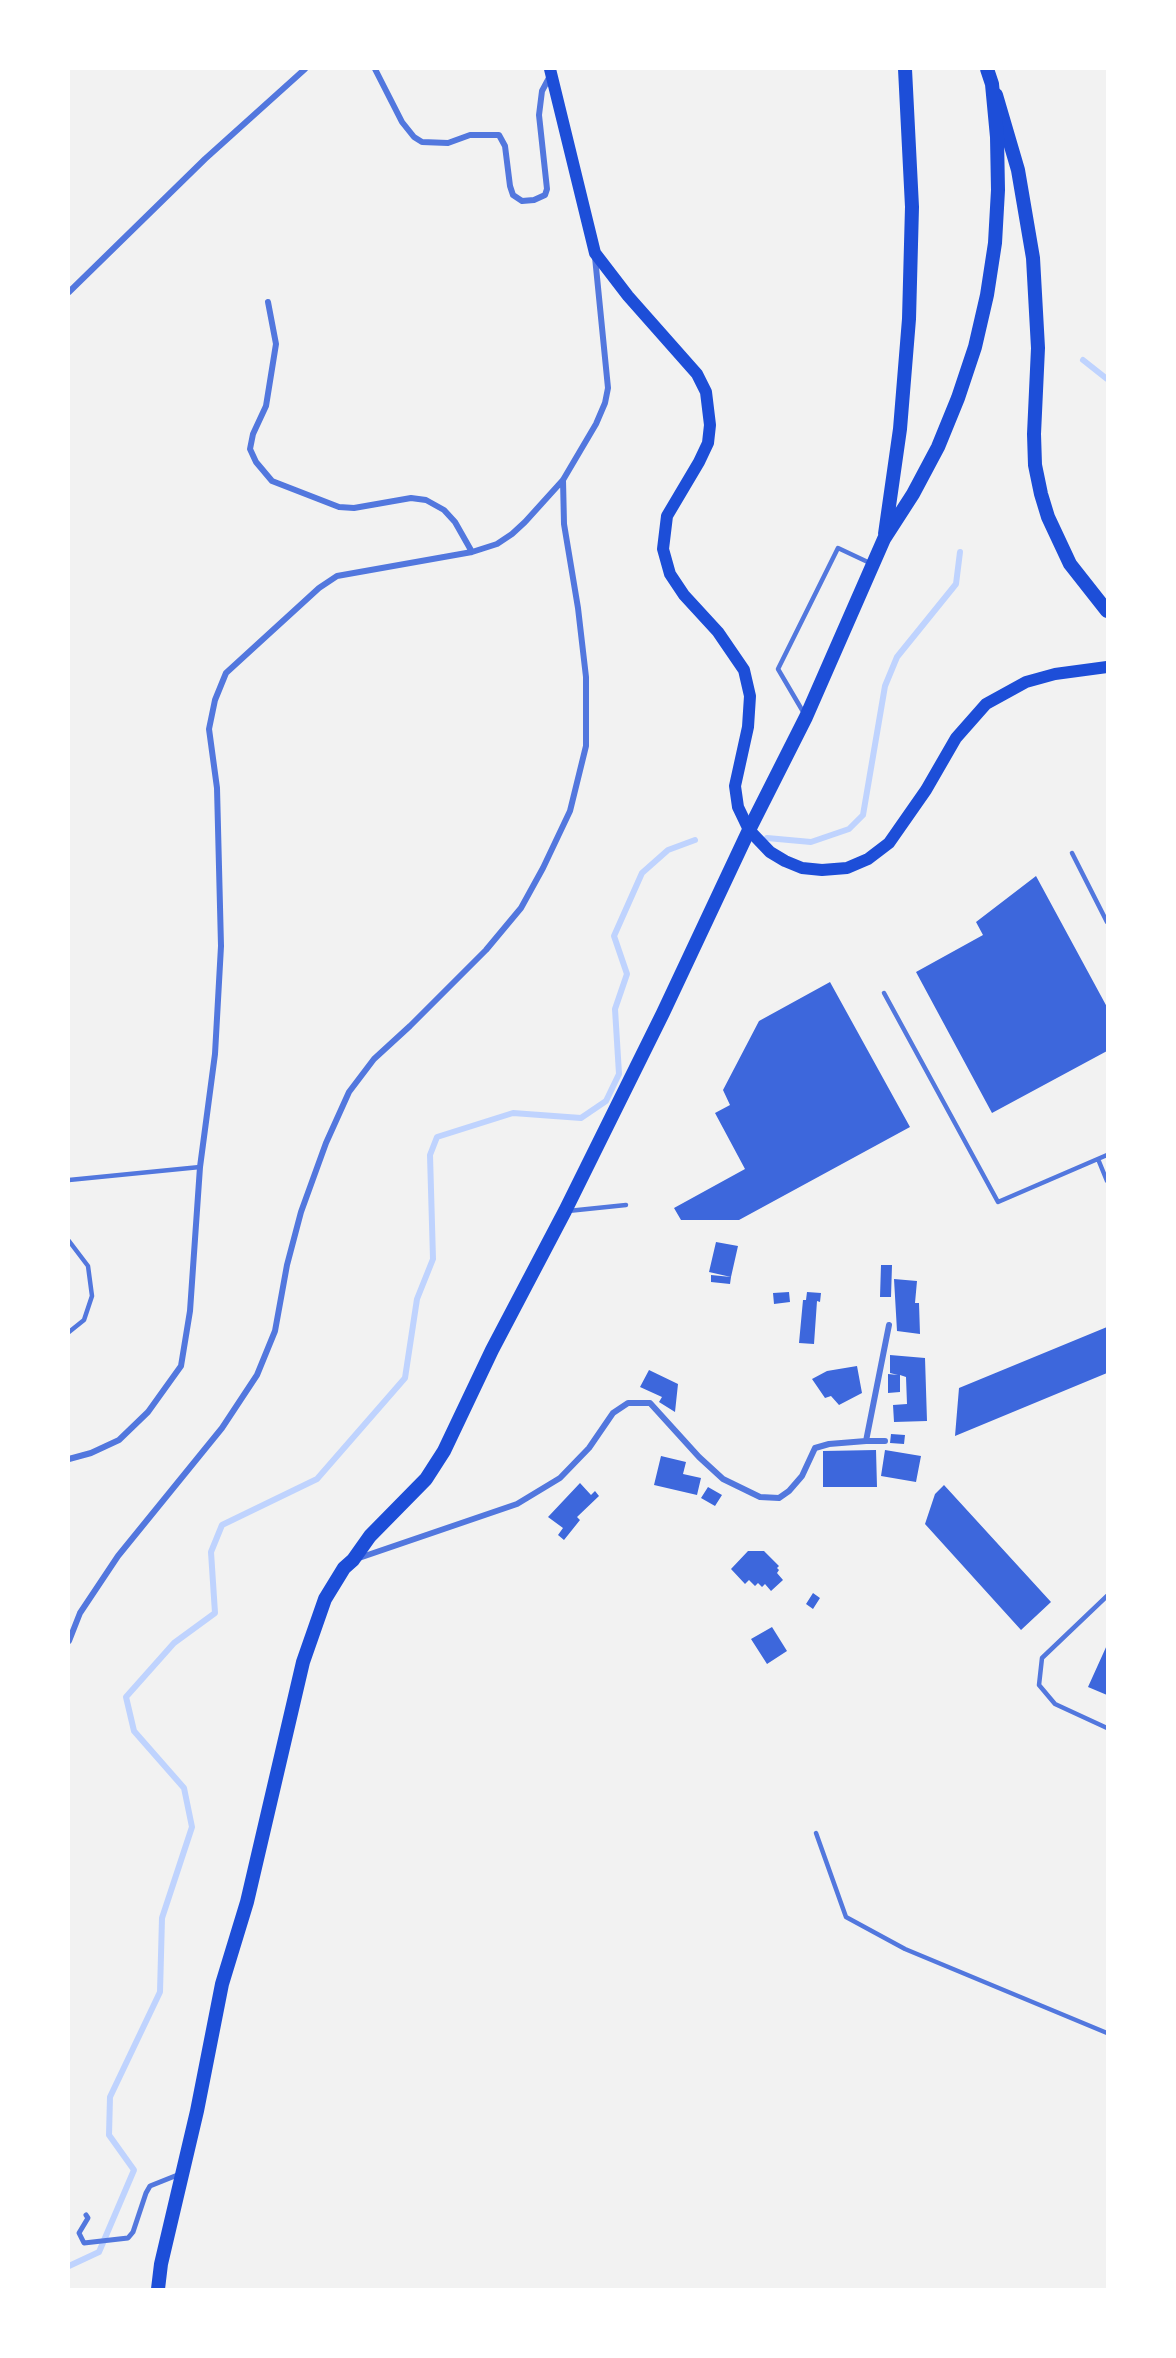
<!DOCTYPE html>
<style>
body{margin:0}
#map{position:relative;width:1176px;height:2358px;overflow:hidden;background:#f2f2f2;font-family:"Golos Text",sans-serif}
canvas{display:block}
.frame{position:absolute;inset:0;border:70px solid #fff;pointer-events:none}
</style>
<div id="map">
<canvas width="1176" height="2358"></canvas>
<div class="frame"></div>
</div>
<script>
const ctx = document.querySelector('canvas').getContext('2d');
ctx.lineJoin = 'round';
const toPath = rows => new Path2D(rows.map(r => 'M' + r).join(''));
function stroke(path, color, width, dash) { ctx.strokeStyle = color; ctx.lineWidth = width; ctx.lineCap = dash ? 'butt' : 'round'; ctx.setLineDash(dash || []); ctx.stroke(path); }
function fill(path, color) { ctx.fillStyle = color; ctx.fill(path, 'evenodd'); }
stroke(toPath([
 [1083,360,1107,379],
 [767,838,811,842,849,829,863,815,885,686,897,657,956,584,960,552],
 [69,2266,99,2252,134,2170,109,2135,110,2097,160,1992,162,1918,192,1827,184,1788,134,1731,126,1697,174,1643,215,1613,211,1552,222,1525,317,1479,405,1378,417,1299,433,1259,430,1155,437,1137,513,1113,581,1118,606,1101,619,1074,615,1009,627,974,614,936,642,873,668,850,695,840]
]), '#bfd3fe', 6);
fill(toPath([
 [1036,876,1107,1007,1107,1051,992,1113,916,972,983,935,976,922],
 [830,982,910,1127,739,1220,681,1220,674,1208,745,1169,715,1113,730,1105,723,1090,759,1021],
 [716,1242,738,1246,731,1277,709,1272],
 [881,1265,892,1265,891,1297,880,1297],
 [711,1275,731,1277,730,1284,711,1282],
 [894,1279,917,1281,915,1303,919,1303,920,1334,897,1331],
 [789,1292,790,1302,774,1304,773,1293],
 [807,1292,821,1293,820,1302,817,1301,814,1344,799,1343,803,1300,806,1300],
 [1107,1327,1107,1373,955,1436,959,1388],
 [890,1355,925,1358,927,1421,894,1422,893,1405,907,1404,906,1377,900,1375,900,1392,888,1393,888,1374,898,1375,890,1373],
 [857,1366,862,1393,839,1405,831,1396,825,1398,812,1379,827,1371],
 [649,1370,678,1384,675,1412,659,1402,662,1397,640,1387],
 [891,1434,905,1435,904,1444,890,1443],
 [876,1450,877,1487,823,1487,823,1451],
 [885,1450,921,1456,916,1482,881,1476],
 [661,1456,686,1462,683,1474,701,1478,697,1495,654,1485],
 [580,1483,591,1495,595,1491,599,1496,577,1517,580,1520,564,1540,558,1535,563,1528,548,1517],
 [944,1485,1051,1602,1021,1630,925,1524,935,1494],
 [708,1487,722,1495,715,1506,701,1498],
 [748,1551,764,1551,779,1566,777,1568,779,1570,777,1573,783,1580,771,1591,765,1584,762,1587,758,1583,755,1586,749,1580,745,1584,731,1569],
 [813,1593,820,1598,813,1609,806,1604],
 [772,1627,787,1651,767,1664,751,1639],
 [1107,1645,1107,1695,1088,1687]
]), '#3d67dc');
stroke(toPath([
 [805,715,778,669,838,548,872,564],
 [1072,853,1107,922],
 [884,993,998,1202,1107,1155],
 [1098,1159,1107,1181],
 [69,1180,200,1167],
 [568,1211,626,1205],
 [69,1241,88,1266,92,1296,84,1320,69,1332],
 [1107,1596,1042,1658,1039,1685,1055,1704,1107,1728],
 [816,1833,846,1917,905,1949,1107,2033]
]), '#5277de', 4.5);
stroke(toPath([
 [86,2215,88,2218,79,2233,84,2243,128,2238,133,2232,146,2193,150,2186,180,2174]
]), '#5277de', 5);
stroke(toPath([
 [375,69,402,122,414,137,422,142,448,143,470,135,499,135,505,146,510,186,513,195,522,201,534,200,545,195,547,189,539,115,542,91,550,76],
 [69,292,205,159,305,69],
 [268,302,276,344,266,406,253,434,250,449,256,462,272,481,339,507,354,508,411,498,426,500,444,510,455,522,472,552],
 [866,1441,885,1441],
 [69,1459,91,1453,119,1440,148,1412,181,1366,190,1311,200,1167,215,1054,221,946,217,788,209,729,215,700,226,673,319,588,337,576,472,552,497,544,512,534,525,522,563,480,596,424,605,403,608,388,595,257],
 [356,1559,517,1504,560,1478,589,1448,613,1413,628,1403,650,1403,699,1457,723,1479,760,1497,779,1498,789,1491,802,1476,815,1448,829,1444,866,1441,889,1325],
 [69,1641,80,1613,118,1556,222,1428,257,1375,275,1331,287,1265,301,1212,326,1143,349,1092,374,1059,410,1026,486,950,521,908,543,868,570,811,586,746,586,677,578,608,564,524,563,480]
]), '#5277de', 6);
stroke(toPath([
 [550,69,595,253,628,296,697,374,706,392,710,425,708,443,699,462,667,516,663,549,670,574,684,595,718,632,744,670,750,696,748,727,735,786,738,807,749,830,770,852,785,861,802,868,822,870,847,868,868,859,889,843,926,790,956,738,986,704,1026,682,1055,674,1107,667]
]), '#1d4ed8', 12);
stroke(toPath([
 [996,95,1018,170,1033,258,1038,348,1034,434,1035,465,1041,494,1048,517,1070,564,1107,611]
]), '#1d4ed8', 14);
stroke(toPath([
 [885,534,900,429,909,319,912,207,905,69],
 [158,2289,161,2264,197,2111,222,1984,247,1902,303,1662,325,1599,344,1568,353,1560,370,1536,426,1479,444,1451,492,1350,565,1211,663,1013,749,830,806,717,884,539,913,494,938,447,958,398,975,347,987,295,995,243,998,190,997,137,992,84,987,69]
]), '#1d4ed8', 14);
</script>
